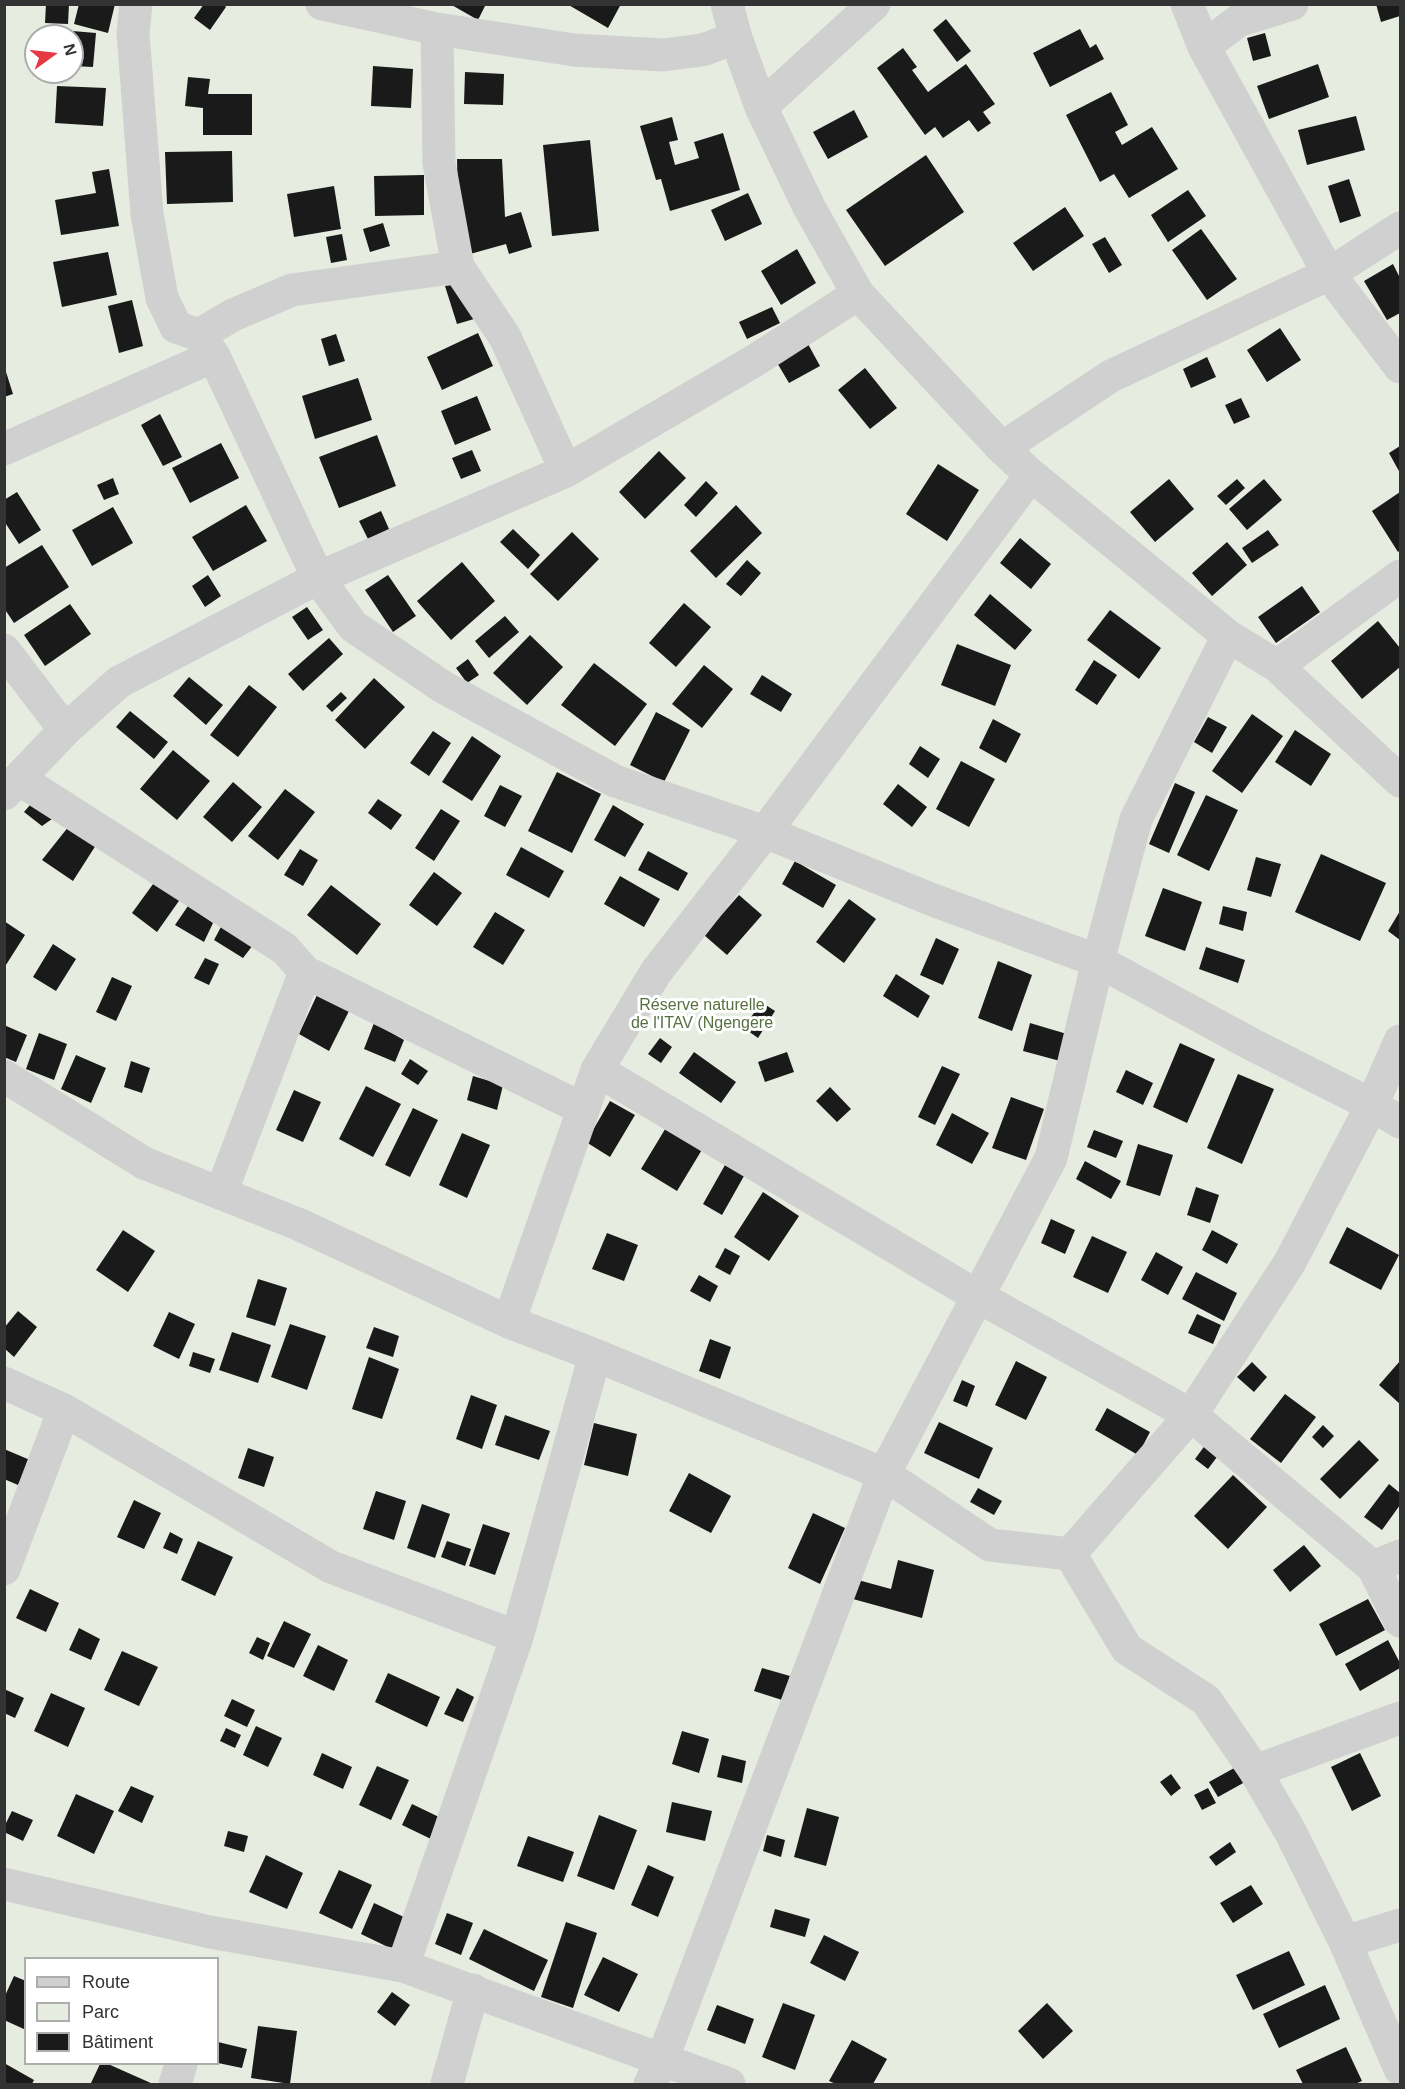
<!DOCTYPE html>
<meta charset="utf-8">
<style>
body{margin:0}
#map{position:relative;width:1405px;height:2089px;overflow:hidden;background:#fff;font-family:Helvetica,sans-serif}
canvas{display:block}
.frame{position:absolute;inset:0;border:6px solid #333;pointer-events:none}
.legend{position:absolute;left:24px;top:1957px;width:195px;height:108px;box-sizing:border-box;background:#fff;border:2px solid #adadad;margin:0;padding:8px 10px;list-style:none;font-size:18px;color:#333}
.legend li{display:flex;align-items:center;gap:12px;height:30px}
.legend b{width:30px;border:2px solid #adadad}
.north{position:absolute;left:24px;top:24px;width:60px;height:60px;box-sizing:border-box;background:#fff;border:2px solid #adadad;border-radius:50%;rotate:75deg;font-size:16px;font-weight:700;line-height:24px;text-align:center;color:#333}
.north::after{content:'';display:block;margin:auto;width:21px;height:27px;background:#e63946;clip-path:polygon(50% 0,100% 100%,50% 72%,0 100%)}
</style>
<div id="map">
<canvas width="1405" height="2089"></canvas>
<div class="frame"></div>
<ul class="legend">
<li><b style="height:8px;background:#d0d0d0"></b>Route</li>
<li><b style="height:16px;background:#e6ecdf"></b>Parc</li>
<li><b style="height:16px;background:#1a1a1a"></b>Bâtiment</li>
</ul>
<div class="north">N</div>
</div>
<script>
const ctx = document.querySelector('canvas').getContext('2d');
ctx.lineJoin = 'round';
function fill(path, color) { ctx.fillStyle = color; ctx.fill(path, 'evenodd'); }
const toPath = rows => new Path2D(rows.map(r => 'M' + r).join(''));
function stroke(path, color, width, dash) { ctx.strokeStyle = color; ctx.lineWidth = width; ctx.lineCap = dash ? 'butt' : 'round'; ctx.setLineDash(dash || []); ctx.stroke(path); }
function drawText(font, color, halo, rows, align = 'center') {
  ctx.font = font + ' Helvetica,sans-serif'; ctx.lineWidth = 6; ctx.setLineDash([]); ctx.textBaseline = 'middle'; ctx.strokeStyle = halo; ctx.fillStyle = color; for (const [text, x, y, turn = 0] of rows) {
    ctx.save(); ctx.translate(x, y); ctx.rotate((+turn || 0) * Math.PI / 180); ctx.textAlign = isNaN(turn) ? turn : align; if (halo) ctx.strokeText(text, 0, 0); ctx.fillText(text, 0, 0); ctx.restore();
  }
}
fill(toPath([
 [5,5,1400,5,1400,2084,5,2084],
 [36,36,72,36,72,72,36,72],
 [26,1958,218,1958,218,2064,26,2064]
]), '#e6ecdf');
fill(toPath([
 [46,4,69,4,68,24,45,23],
 [79,4,115,4,108,33,74,24],
 [204,4,223,4,226,7,210,30,194,18],
 [450,4,486,4,478,20],
 [567,4,621,4,608,28],
 [1376,4,1400,4,1400,16,1381,22],
 [946,19,971,51,957,62,933,30],
 [49,29,96,33,93,67,72,66,72,36,49,36],
 [1080,29,1090,48,1096,44,1104,59,1050,87,1033,53],
 [1265,33,1271,56,1253,61,1247,38],
 [903,48,917,67,912,70,928,92,966,64,995,104,983,112,991,123,978,132,969,120,943,138,935,127,925,135,877,68],
 [1318,64,1329,97,1269,119,1257,86],
 [373,66,413,69,411,108,371,106],
 [465,72,504,74,503,105,464,104],
 [188,77,210,79,208,94,252,94,252,135,203,135,203,108,185,106],
 [57,86,106,88,103,126,55,123],
 [1111,92,1128,125,1115,132,1122,145,1152,127,1178,169,1129,198,1114,174,1100,182,1066,115],
 [854,110,868,137,828,159,813,132],
 [1356,116,1365,150,1307,165,1298,130],
 [672,117,678,140,669,142,675,165,699,158,694,142,723,133,740,190,670,211,661,179,656,180,640,126],
 [590,140,599,231,552,236,543,145],
 [232,151,233,202,167,204,165,152],
 [926,155,964,212,885,266,846,210],
 [457,159,502,159,505,217,521,212,532,247,509,254,506,244,470,254,458,208],
 [109,169,119,226,61,235,55,200,96,193,92,172],
 [424,175,424,215,375,216,374,176],
 [1349,179,1361,216,1340,223,1328,186],
 [334,186,341,229,294,237,287,194],
 [1188,190,1206,216,1168,242,1151,215],
 [748,193,762,224,725,241,711,210],
 [1065,207,1084,236,1033,271,1013,243],
 [383,223,390,246,370,252,363,229],
 [1201,229,1237,279,1207,300,1172,250],
 [342,234,347,260,331,263,326,237],
 [1105,237,1122,265,1109,273,1092,244],
 [797,249,816,283,781,305,761,271],
 [108,252,117,295,62,307,53,262],
 [1393,264,1400,278,1400,313,1387,320,1364,281],
 [453,285,474,319,457,324,445,286],
 [132,300,143,346,119,353,108,306],
 [772,307,780,323,747,339,739,322],
 [1280,328,1301,360,1267,382,1247,350],
 [478,333,493,366,442,390,427,357],
 [336,334,345,361,329,366,321,339],
 [808,344,820,366,789,383,776,361],
 [1207,357,1216,377,1191,388,1183,369],
 [865,368,897,408,870,429,838,390],
 [4,372,6,372,13,394,4,397],
 [358,378,372,420,315,439,302,396],
 [477,396,491,430,455,445,441,411],
 [1241,398,1250,417,1234,424,1225,405],
 [160,414,182,457,163,466,141,425],
 [377,435,396,486,339,508,319,457],
 [221,443,239,478,190,503,172,468],
 [1400,446,1400,473,1389,453],
 [472,450,481,471,461,479,452,458],
 [659,451,686,478,645,519,619,492],
 [938,464,979,490,947,541,906,514],
 [113,478,119,494,104,500,97,485],
 [1169,479,1194,509,1155,542,1130,512],
 [1237,479,1245,488,1226,505,1217,496],
 [1264,479,1282,500,1247,530,1229,509],
 [706,481,718,493,696,517,684,505],
 [17,492,41,530,19,544,4,521,4,500],
 [1400,492,1400,550,1398,552,1372,511],
 [246,505,267,541,213,571,192,537],
 [736,505,762,533,716,578,690,551],
 [113,507,133,543,92,566,72,530],
 [381,511,389,529,368,539,359,521],
 [513,529,540,555,528,569,500,542],
 [1268,530,1279,545,1252,563,1242,548],
 [572,532,599,559,558,601,530,574],
 [1020,538,1051,564,1031,589,1000,563],
 [1227,542,1247,565,1212,596,1192,573],
 [42,545,69,587,14,623,4,608,4,568],
 [747,560,761,573,741,596,726,584],
 [462,562,495,601,451,640,417,601],
 [208,575,221,596,205,607,192,586],
 [388,575,416,616,393,632,365,590],
 [1302,586,1320,612,1276,643,1258,617],
 [990,594,1032,630,1015,650,974,615],
 [684,603,711,627,676,667,649,643],
 [70,604,91,634,45,666,24,635],
 [307,607,323,630,308,640,292,617],
 [1110,610,1161,648,1139,679,1087,640],
 [505,616,519,632,489,658,475,641],
 [1378,621,1400,648,1400,667,1362,699,1331,661],
 [530,635,563,667,527,705,493,673],
 [329,638,343,654,303,691,288,674],
 [957,644,1011,665,995,706,941,685],
 [468,659,479,675,467,683,456,668],
 [1094,660,1117,675,1097,705,1075,690],
 [594,663,647,704,615,746,561,705],
 [704,665,733,689,702,728,672,704],
 [762,675,792,694,781,712,750,694],
 [189,677,223,705,206,725,173,696],
 [374,678,405,707,365,749,335,720],
 [249,685,277,707,238,757,210,735],
 [341,692,347,698,332,712,326,706],
 [130,711,168,742,154,759,116,727],
 [656,712,690,730,664,782,630,765],
 [1252,714,1283,736,1242,793,1212,771],
 [1208,717,1227,727,1212,753,1194,742],
 [993,719,1021,734,1006,763,979,748],
 [1295,730,1331,754,1311,786,1275,762],
 [433,731,451,743,429,776,410,763],
 [472,736,501,756,472,801,442,782],
 [920,746,940,759,928,778,909,764],
 [173,750,210,781,177,820,140,789],
 [961,761,995,779,969,827,936,809],
 [557,772,601,794,572,853,528,831],
 [233,782,262,807,232,842,203,817],
 [1175,783,1195,792,1169,853,1149,844],
 [898,784,927,807,912,827,883,804],
 [500,785,522,796,505,827,484,816],
 [285,789,315,812,278,860,248,836],
 [1206,795,1238,810,1209,871,1177,855],
 [378,799,402,815,391,830,368,813],
 [30,805,52,819,42,826,24,812],
 [613,805,644,824,625,857,594,840],
 [441,809,460,821,434,861,415,848],
 [69,826,96,845,73,881,42,860],
 [521,847,564,871,549,898,506,875],
 [300,849,318,860,303,886,284,875],
 [648,851,688,873,678,891,638,870],
 [1321,854,1386,883,1360,941,1295,912],
 [1256,857,1281,864,1271,897,1247,890],
 [795,861,836,885,823,908,782,884],
 [434,872,462,893,437,926,409,905],
 [620,876,660,899,644,927,604,904],
 [156,880,181,898,157,932,132,913],
 [331,885,381,924,357,955,307,915],
 [1163,888,1202,902,1185,951,1145,936],
 [739,895,762,915,727,955,704,935],
 [849,899,876,919,844,963,816,942],
 [188,906,213,923,204,942,175,925],
 [1223,906,1247,912,1243,931,1219,924],
 [1400,911,1400,940,1388,931],
 [495,912,525,930,503,965,473,947],
 [4,921,25,935,4,968],
 [222,925,253,945,243,958,214,940],
 [936,938,959,949,943,985,920,975],
 [53,944,76,959,56,991,33,977],
 [1206,947,1245,960,1238,983,1199,969],
 [205,958,219,964,209,985,194,978],
 [998,961,1032,975,1012,1031,978,1018],
 [896,974,930,996,918,1018,883,996],
 [112,977,132,986,116,1021,96,1012],
 [317,995,349,1011,329,1051,299,1034],
 [761,1002,775,1011,758,1038,744,1028],
 [374,1023,404,1040,395,1062,364,1049],
 [1030,1023,1067,1034,1060,1061,1023,1051],
 [4,1025,27,1035,16,1062,4,1057],
 [39,1033,67,1044,54,1080,26,1069],
 [660,1038,672,1047,661,1063,648,1054],
 [1180,1043,1215,1059,1187,1123,1153,1107],
 [694,1052,736,1082,721,1103,679,1073],
 [787,1052,794,1072,765,1082,758,1062],
 [76,1055,106,1068,91,1103,61,1089],
 [410,1059,428,1071,418,1085,401,1074],
 [131,1061,150,1068,142,1093,124,1087],
 [942,1066,960,1074,935,1125,918,1117],
 [1126,1070,1153,1083,1143,1105,1116,1092],
 [1238,1074,1274,1089,1242,1164,1207,1148],
 [473,1076,503,1085,497,1110,467,1100],
 [366,1086,401,1104,373,1157,339,1139],
 [830,1087,851,1109,837,1122,816,1101],
 [294,1090,321,1102,303,1142,276,1130],
 [1011,1097,1044,1109,1026,1160,992,1148],
 [610,1101,635,1115,610,1157,586,1142],
 [413,1108,438,1120,410,1177,385,1165],
 [952,1113,989,1133,972,1164,936,1145],
 [667,1126,703,1148,677,1191,641,1169],
 [1094,1130,1123,1141,1116,1158,1087,1147],
 [462,1133,490,1145,467,1198,439,1185],
 [1138,1144,1173,1155,1160,1196,1126,1185],
 [1085,1161,1121,1181,1111,1199,1076,1179],
 [725,1165,744,1176,722,1215,703,1204],
 [1196,1187,1219,1195,1210,1223,1187,1215],
 [763,1192,799,1216,769,1261,734,1237],
 [1051,1219,1075,1230,1065,1254,1041,1243],
 [1347,1227,1399,1255,1381,1290,1329,1263],
 [123,1230,155,1251,128,1292,96,1270],
 [1212,1230,1238,1244,1227,1264,1202,1250],
 [607,1233,638,1245,624,1281,592,1269],
 [1092,1236,1127,1252,1108,1293,1073,1277],
 [725,1248,740,1256,730,1275,715,1267],
 [1156,1252,1183,1267,1168,1295,1141,1280],
 [1196,1272,1237,1293,1224,1321,1182,1299],
 [699,1275,718,1286,710,1302,690,1291],
 [258,1279,287,1288,275,1326,246,1317],
 [18,1311,37,1327,14,1357,4,1348,4,1328],
 [169,1312,195,1324,179,1359,153,1346],
 [1197,1314,1221,1325,1213,1344,1188,1333],
 [290,1324,326,1336,307,1390,271,1377],
 [374,1327,399,1336,393,1357,366,1348],
 [232,1332,271,1345,258,1383,219,1370],
 [710,1339,731,1347,720,1379,699,1371],
 [193,1352,215,1359,210,1373,189,1366],
 [369,1357,399,1369,382,1419,352,1409],
 [1016,1361,1047,1377,1026,1420,995,1405],
 [1400,1361,1400,1404,1379,1385],
 [1252,1362,1267,1377,1254,1392,1237,1377],
 [962,1380,975,1386,967,1407,953,1401],
 [1285,1394,1316,1417,1281,1463,1250,1439],
 [471,1395,497,1405,482,1449,456,1439],
 [1107,1408,1150,1432,1138,1455,1095,1430],
 [505,1415,550,1431,539,1460,495,1445],
 [939,1422,993,1448,979,1479,924,1453],
 [594,1423,637,1434,628,1476,584,1465],
 [1323,1425,1334,1436,1323,1448,1312,1437],
 [1359,1440,1379,1460,1340,1499,1320,1479],
 [1206,1444,1220,1453,1208,1469,1195,1459],
 [248,1448,274,1457,264,1487,238,1478],
 [4,1449,30,1460,18,1485,4,1479],
 [689,1473,731,1496,711,1533,669,1511],
 [1233,1475,1267,1507,1228,1549,1194,1516],
 [1389,1484,1400,1493,1400,1505,1382,1530,1364,1517],
 [978,1488,1002,1501,994,1515,970,1502],
 [376,1491,406,1501,394,1540,363,1529],
 [134,1500,161,1513,144,1549,117,1537],
 [422,1504,450,1514,435,1558,407,1548],
 [813,1513,845,1528,820,1584,788,1568],
 [483,1524,510,1533,495,1575,469,1566],
 [170,1532,183,1539,177,1554,163,1548],
 [198,1541,233,1557,215,1596,181,1580],
 [447,1541,471,1549,465,1566,441,1557],
 [1304,1545,1321,1566,1290,1592,1273,1570],
 [898,1560,934,1570,922,1618,853,1599,858,1580,891,1589],
 [30,1589,59,1603,46,1632,16,1618],
 [1368,1599,1385,1630,1336,1656,1319,1624],
 [284,1621,311,1634,294,1668,267,1656],
 [79,1628,100,1639,91,1660,69,1650],
 [257,1637,270,1643,263,1660,249,1653],
 [1388,1640,1400,1663,1400,1668,1360,1691,1345,1664],
 [318,1645,348,1660,334,1691,303,1676],
 [122,1651,158,1667,139,1706,104,1690],
 [762,1668,790,1676,782,1700,754,1691],
 [388,1673,440,1697,427,1727,375,1702],
 [457,1688,474,1697,463,1722,444,1714],
 [4,1689,24,1698,15,1718,4,1713],
 [51,1693,85,1708,68,1747,34,1731],
 [232,1699,255,1710,247,1727,224,1716],
 [256,1726,282,1738,268,1767,243,1755],
 [226,1728,241,1735,235,1748,220,1741],
 [682,1731,709,1739,699,1773,672,1764],
 [322,1753,352,1767,343,1789,313,1775],
 [1360,1753,1381,1796,1352,1811,1331,1767],
 [722,1755,746,1761,742,1783,717,1777],
 [377,1766,409,1780,391,1820,359,1805],
 [1236,1767,1245,1782,1218,1797,1209,1782],
 [1171,1774,1181,1788,1171,1796,1160,1782],
 [131,1786,154,1796,142,1823,118,1811],
 [1208,1788,1216,1803,1202,1810,1194,1795],
 [76,1794,114,1811,94,1854,57,1836],
 [672,1802,712,1811,705,1841,666,1832],
 [412,1804,441,1818,431,1839,402,1825],
 [807,1808,839,1817,826,1866,794,1857],
 [12,1811,33,1820,23,1841,4,1832,4,1827],
 [599,1815,637,1830,614,1890,577,1876],
 [228,1831,248,1836,244,1852,224,1846],
 [767,1835,785,1840,781,1857,763,1851],
 [528,1836,574,1852,563,1882,517,1866],
 [1230,1842,1236,1852,1216,1866,1209,1857],
 [266,1855,303,1873,287,1909,249,1892],
 [648,1865,674,1877,658,1917,631,1905],
 [339,1870,372,1885,352,1929,319,1913],
 [1251,1885,1263,1904,1233,1923,1220,1903],
 [374,1903,406,1918,392,1949,361,1934],
 [775,1909,810,1919,805,1937,770,1927],
 [447,1913,473,1923,461,1955,435,1944],
 [566,1922,597,1933,573,2008,541,1997],
 [484,1929,548,1960,534,1991,469,1959],
 [824,1935,859,1952,845,1981,810,1963],
 [1289,1951,1305,1985,1253,2010,1236,1975],
 [603,1957,638,1974,619,2012,584,1995],
 [14,1976,26,1981,26,2030,4,2020,4,1998],
 [1325,1985,1340,2019,1279,2048,1263,2014],
 [392,1992,410,2005,395,2026,377,2012],
 [783,2003,815,2015,795,2070,762,2057],
 [1047,2003,1073,2031,1043,2059,1018,2031],
 [717,2005,754,2019,745,2044,707,2030],
 [258,2026,297,2031,290,2084,251,2078],
 [852,2040,887,2059,873,2084,836,2084,829,2081],
 [218,2042,247,2049,242,2068,218,2063],
 [1346,2047,1362,2081,1355,2084,1303,2084,1296,2070],
 [4,2063,34,2080,32,2084,4,2084],
 [100,2064,108,2064,153,2084,95,2084,91,2083]
]), '#1a1a1a');
stroke(toPath([
 [136,4,133,33,147,214,162,298,176,327,199,335,214,356,318,578,353,626,443,687,615,781,765,832,933,900,1098,961,1253,1045,1372,1105,1400,1122],
 [322,4,437,29,574,50,663,55,702,50,736,38],
 [727,4,736,38,761,107,809,207,858,294,1002,448,1031,475,1228,636,1277,666,1400,781],
 [1187,4,1204,47,1329,274,1400,367],
 [437,29,439,163,458,267,505,337,566,471],
 [1204,47,1238,21,1292,4],
 [761,107,874,4],
 [199,335,233,315,292,290,458,267],
 [1002,448,1111,376,1329,274,1400,228],
 [4,449,214,356],
 [4,650,65,730],
 [1277,666,1400,576],
 [19,779,285,949,305,972,583,1109],
 [4,794,65,730,119,682,318,578,566,471,754,361,858,294],
 [597,1070,977,1296,1191,1415,1373,1567,1400,1621],
 [4,1076,144,1163,298,1224,509,1322,595,1355,884,1474,990,1545,1070,1554,1127,1649,1206,1700,1255,1771,1291,1833,1345,1942,1400,2069],
 [221,1193,305,972],
 [509,1322,597,1070,656,972,765,832,1031,475],
 [4,1383,64,1410,331,1567,517,1637],
 [1070,1554,1191,1415,1290,1262,1372,1105,1400,1041],
 [1373,1567,1400,1556],
 [4,1569,64,1410],
 [1255,1771,1400,1718],
 [4,1884,210,1932,403,1966,729,2084],
 [1345,1942,1400,1925],
 [403,1966,517,1637,595,1355],
 [175,2084,181,2064],
 [447,2084,473,1990],
 [650,2084,662,2060,884,1474,1051,1158,1098,961,1136,819,1228,636]
]), '#d0d0d0', 33);
drawText('16px', '#56703f', '#fff', [
 ["Réserve naturelle",702,1006],
 ["de l'ITAV (Ngengere",702,1024]
]);
</script>
